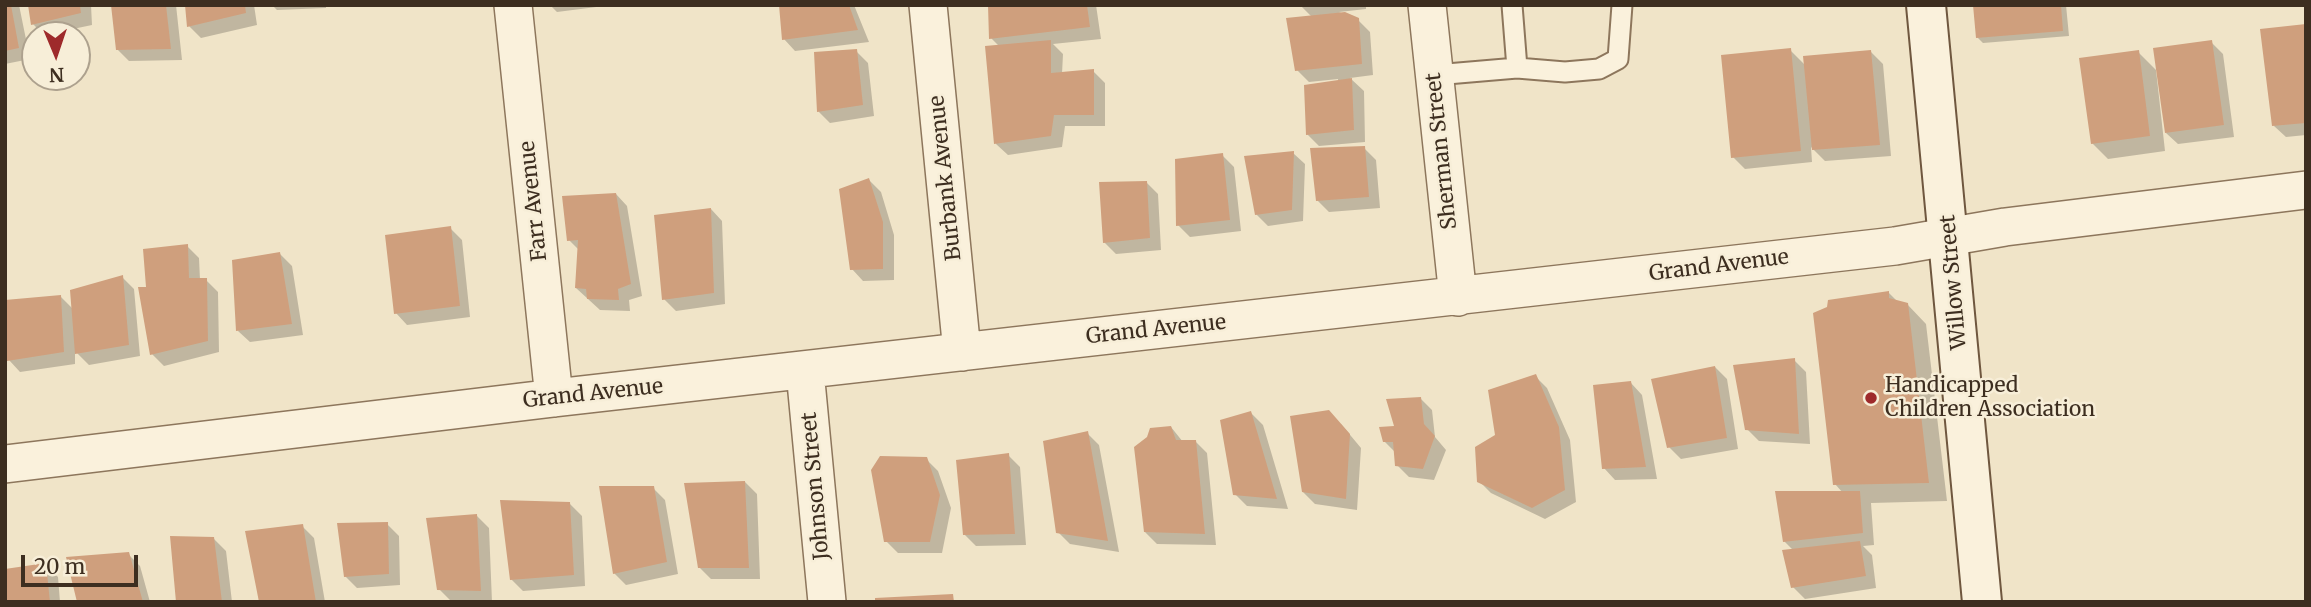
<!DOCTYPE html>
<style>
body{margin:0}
#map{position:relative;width:2311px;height:607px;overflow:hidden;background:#f0e4c8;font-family:Merriweather,serif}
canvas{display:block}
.frame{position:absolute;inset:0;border:7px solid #3d2e20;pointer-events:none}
.north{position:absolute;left:21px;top:21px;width:70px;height:70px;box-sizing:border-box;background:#f7eed8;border:2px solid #ada18e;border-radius:50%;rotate:178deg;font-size:19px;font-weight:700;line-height:28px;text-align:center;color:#3d2e20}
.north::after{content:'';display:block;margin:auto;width:24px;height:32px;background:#9e2a2b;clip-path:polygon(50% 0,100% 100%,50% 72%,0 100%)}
.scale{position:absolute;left:21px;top:555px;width:117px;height:32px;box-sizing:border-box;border:4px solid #3d2e20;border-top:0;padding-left:9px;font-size:21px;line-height:24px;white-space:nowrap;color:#3d2e20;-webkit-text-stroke:5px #f7eed8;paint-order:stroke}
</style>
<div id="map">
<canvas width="2311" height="607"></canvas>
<div class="frame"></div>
<div class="north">N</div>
<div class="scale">20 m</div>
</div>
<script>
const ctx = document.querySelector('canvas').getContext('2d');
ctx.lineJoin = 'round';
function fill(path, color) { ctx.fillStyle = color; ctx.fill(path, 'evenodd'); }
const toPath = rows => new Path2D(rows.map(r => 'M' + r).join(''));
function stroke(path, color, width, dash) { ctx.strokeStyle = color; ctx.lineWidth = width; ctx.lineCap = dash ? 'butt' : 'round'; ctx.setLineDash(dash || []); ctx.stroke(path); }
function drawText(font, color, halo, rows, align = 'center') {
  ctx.font = font + ' Merriweather,serif'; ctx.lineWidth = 5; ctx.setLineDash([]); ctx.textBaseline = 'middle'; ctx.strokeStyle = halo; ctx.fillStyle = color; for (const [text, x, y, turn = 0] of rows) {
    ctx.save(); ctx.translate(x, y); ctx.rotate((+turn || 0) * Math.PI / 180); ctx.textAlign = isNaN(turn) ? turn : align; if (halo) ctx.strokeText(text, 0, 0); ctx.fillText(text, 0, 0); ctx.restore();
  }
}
fill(toPath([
 [5,5,19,5,30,59,5,64],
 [30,5,91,5,92,25,44,35,33,24],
 [113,5,176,5,182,60,129,61,117,49],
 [187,5,254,5,257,25,201,38,189,26],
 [272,5,326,5,326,8,277,10],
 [550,5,612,5,557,12],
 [781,5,854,5,869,42,795,51,784,39],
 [990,5,1096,5,1101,39,1053,44,1063,54,1062,74,1093,71,1105,83,1105,126,1065,126,1062,147,1008,155,996,144,1000,47,991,38],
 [1300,5,1366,5,1366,9,1339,12,1358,20,1370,32,1373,75,1350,78,1364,91,1365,142,1319,146,1307,134,1338,82,1338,79,1309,82,1297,70,1312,17],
 [1974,5,2066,5,2069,36,1983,43,1977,37],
 [2306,25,2306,135,2286,137,2274,126],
 [2211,42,2223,54,2234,137,2178,144,2166,133],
 [1790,50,1806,66,1871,52,1883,64,1891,156,1825,161,1811,147,1812,162,1745,169,1733,157],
 [856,51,868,63,874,116,830,123,818,111],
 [2138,52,2156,70,2165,151,2108,159,2092,143],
 [1364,148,1376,160,1380,208,1329,212,1317,200],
 [1293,153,1305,164,1303,221,1268,226,1256,214],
 [1222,155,1234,167,1241,231,1190,237,1178,225],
 [869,180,881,192,894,235,894,280,863,281,852,269],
 [1146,182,1158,194,1161,250,1116,254,1104,242],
 [616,194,627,206,642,296,629,300,630,311,600,310,576,288,579,250,569,240],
 [711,209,722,221,725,304,676,311,664,299],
 [450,228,462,240,470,317,407,325,396,313],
 [187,246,199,258,200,280,206,280,218,292,219,352,164,366,152,354,148,289],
 [280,254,292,266,303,335,250,342,238,331],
 [122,277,134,289,140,356,89,365,75,351,75,364,20,372,9,360,5,302,61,297,74,310],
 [1888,292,1898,302,1907,304,1926,324,1947,501,1871,503,1874,545,1863,546,1872,555,1876,588,1805,599,1793,587,1793,550,1784,541,1843,493,1835,484],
 [1794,360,1806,372,1810,444,1759,441,1747,429],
 [1715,367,1727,379,1738,449,1681,459,1669,447],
 [1535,376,1547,388,1570,440,1576,502,1545,519,1491,493,1479,481,1497,436],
 [1631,383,1642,395,1657,479,1615,480,1604,468],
 [1420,398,1432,410,1435,437,1446,450,1434,480,1409,477,1397,465,1396,453,1384,441],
 [1251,413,1263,425,1288,509,1247,506,1235,494],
 [1341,424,1361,448,1357,510,1315,504,1303,492],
 [1171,427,1183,442,1195,441,1207,453,1216,545,1157,544,1145,532,1149,438],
 [1087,433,1099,445,1119,552,1070,544,1058,532],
 [1008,455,1020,467,1026,545,976,546,964,534],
 [926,459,938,471,951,508,942,553,898,553,886,541],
 [745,482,757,494,760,579,711,579,699,567],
 [653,488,665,500,678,574,626,585,614,573],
 [570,504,582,516,585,586,523,591,511,579],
 [477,516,489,528,492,602,451,601,439,589],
 [387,524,399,536,400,585,357,588,345,576],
 [302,526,314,538,325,602,261,602],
 [214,539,226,551,232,602,177,602],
 [128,554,140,566,150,602,78,602],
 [46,565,58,577,60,602,5,602]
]), '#0003');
fill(toPath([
 [5,5,11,5,19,48,5,51],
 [28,5,80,5,81,13,31,25],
 [111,5,166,5,171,49,116,50],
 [185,5,245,5,246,13,187,27],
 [779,5,849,5,858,30,782,40],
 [988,5,1087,5,1090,27,989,39],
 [1973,5,2061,5,2063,31,1976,38],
 [1345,12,1359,18,1362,64,1295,71,1286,18],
 [2306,24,2306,123,2272,126,2260,29],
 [1051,40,1051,73,1094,69,1094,115,1054,115,1051,136,994,144,985,46],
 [2212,40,2224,125,2165,133,2153,48],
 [1791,48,1801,151,1731,158,1721,55],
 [857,49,863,105,817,112,814,52],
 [1871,50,1880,145,1812,150,1803,56],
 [2139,50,2150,136,2091,144,2079,58],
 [1352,78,1354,130,1306,135,1304,85],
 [1365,146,1369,197,1316,201,1310,148],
 [1294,151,1292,210,1255,215,1244,156],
 [1223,153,1230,220,1176,226,1175,159],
 [869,178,883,222,883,269,850,270,839,189],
 [1147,181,1150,238,1103,243,1099,182],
 [616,193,631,284,618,289,619,300,587,299,586,289,575,288,578,240,567,241,562,196],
 [711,208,714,293,662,300,654,215],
 [451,226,460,306,394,314,385,235],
 [188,244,189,278,207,278,208,341,150,355,138,287,146,287,143,249],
 [280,252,292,324,236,331,232,260],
 [123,275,129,345,75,354,70,290],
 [1889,291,1889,298,1908,303,1929,483,1833,485,1813,313,1827,307,1828,300],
 [61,295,64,352,7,361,5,300],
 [1795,358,1799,434,1745,430,1733,365],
 [1715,366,1727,438,1667,448,1651,379],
 [1536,374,1559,427,1565,490,1532,508,1477,482,1475,447,1495,435,1488,390],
 [1631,381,1646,467,1602,469,1593,385],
 [1421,397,1424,424,1435,436,1423,469,1395,466,1393,442,1383,442,1379,427,1394,426,1386,399],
 [1329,410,1350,434,1346,499,1302,492,1290,416],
 [1251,411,1277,499,1233,495,1220,420],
 [1171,426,1176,440,1196,440,1205,534,1144,532,1134,447,1147,437,1150,428],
 [1088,431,1108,541,1056,533,1043,441],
 [1009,453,1015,534,963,535,956,460],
 [880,456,927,457,940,495,930,542,884,542,871,470],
 [745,481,749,568,698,568,684,483],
 [599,486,654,486,667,562,613,574],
 [1775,491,1860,491,1863,533,1783,542],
 [500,500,570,502,574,575,510,580],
 [477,514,481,591,437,590,426,518],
 [388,522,389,574,344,577,337,523],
 [303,524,316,602,259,602,245,531],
 [170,536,214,537,222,602,176,602],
 [1860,541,1866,576,1791,588,1782,550],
 [129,552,143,602,77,602,66,557],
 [46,563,50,602,5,602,5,569],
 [953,594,954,602,875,602,875,598]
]), '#cf9f7d');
const lane = toPath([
 [1512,5,1517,68],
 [1435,75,1517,68,1565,72,1599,69,1618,59,1622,5]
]);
const street = toPath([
 [513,5,554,398],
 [928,5,962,352],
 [1427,5,1458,297],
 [805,371,827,602],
 [5,464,554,398,1895,246,2005,227,2306,190]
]);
const secondary = toPath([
 [1926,5,1982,602]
]);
stroke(lane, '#8d765c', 23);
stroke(street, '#8d765c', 40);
stroke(secondary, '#6f573f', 42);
stroke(lane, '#faf1dc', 19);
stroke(street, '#faf1dc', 37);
stroke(secondary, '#faf1dc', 38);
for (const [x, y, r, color] of [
 [1871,398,7,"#9e2a2b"]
]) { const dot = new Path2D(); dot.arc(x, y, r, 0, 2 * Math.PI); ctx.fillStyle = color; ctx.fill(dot); stroke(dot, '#f7eed8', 2.5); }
drawText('21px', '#3d2e20', '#f7eed8', [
 ["Sherman Street",1442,151,-96],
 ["Burbank Avenue",946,178,-96],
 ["Farr Avenue",534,201,-96],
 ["Grand Avenue",1719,266,-7],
 ["Willow Street",1954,282,-95],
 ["Grand Avenue",1156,330,-6],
 ["Grand Avenue",593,394,-6],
 ["Johnson Street",816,486,-95]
]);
drawText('21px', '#3d2e20', '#f7eed8', [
 ["Handicapped",1885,386],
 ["Children Association",1885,410]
], 'left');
</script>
